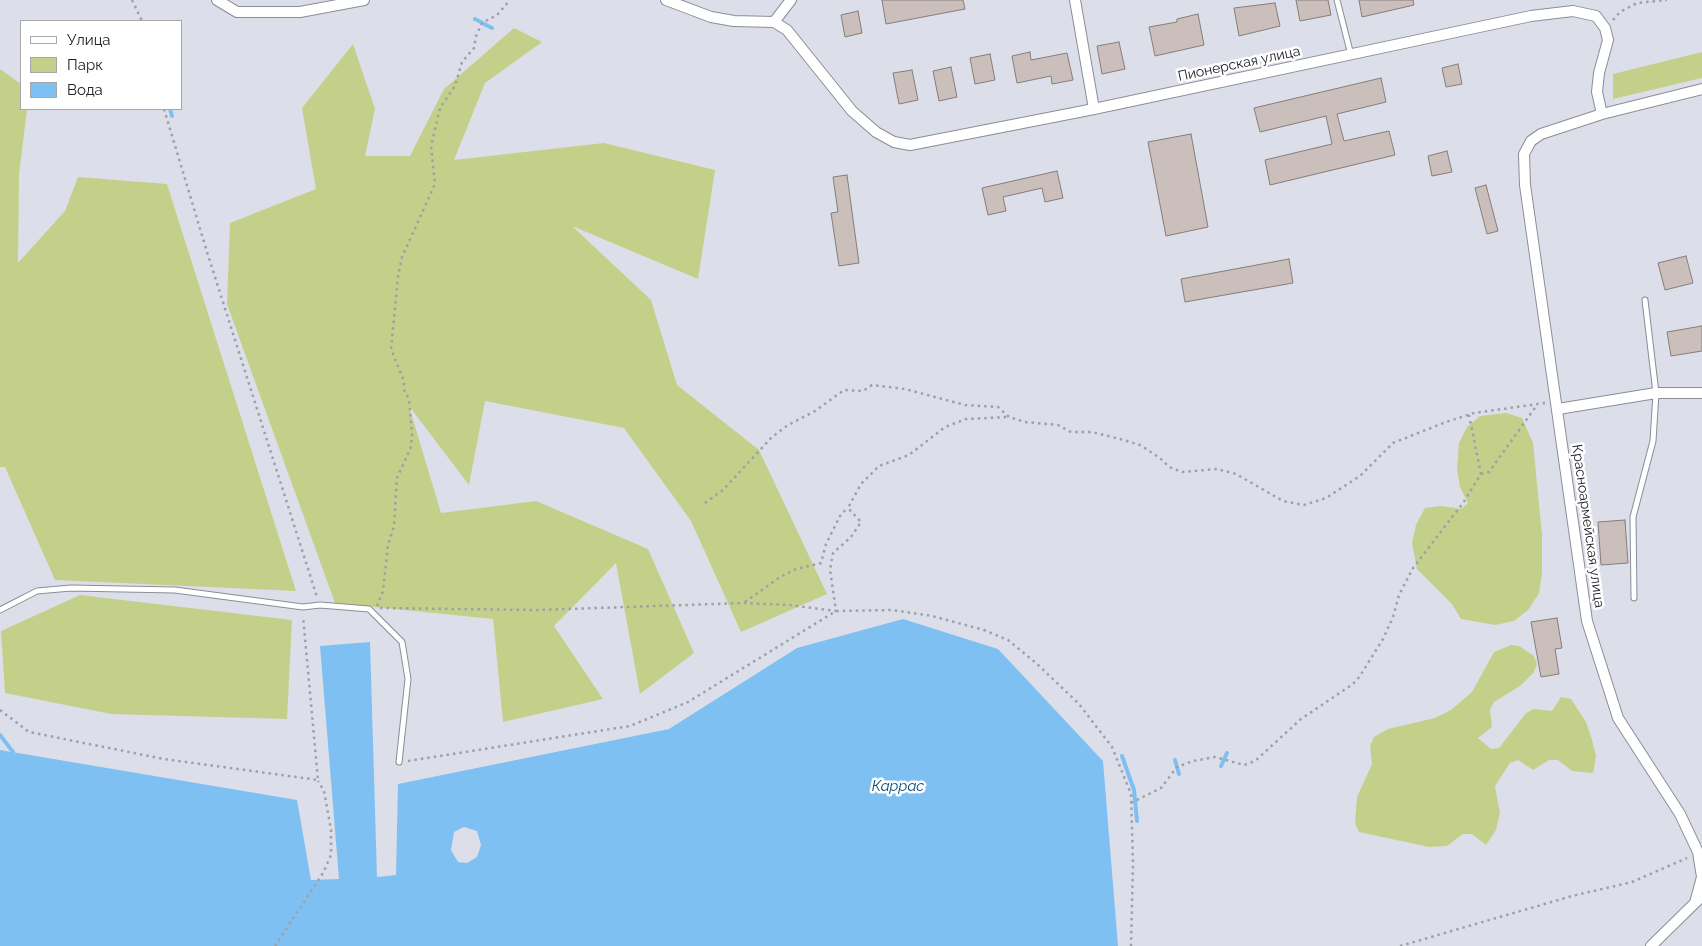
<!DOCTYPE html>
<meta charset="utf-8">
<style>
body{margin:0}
#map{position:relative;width:1702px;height:946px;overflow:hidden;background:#dcdfe9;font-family:Raleway,sans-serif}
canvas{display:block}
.legend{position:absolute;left:20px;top:20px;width:162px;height:90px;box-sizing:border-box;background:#fff;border:1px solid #a6a7a8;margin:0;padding:6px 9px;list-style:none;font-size:15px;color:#212226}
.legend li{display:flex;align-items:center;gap:10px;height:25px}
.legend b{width:25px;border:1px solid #a6a7a8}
</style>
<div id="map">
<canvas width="1702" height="946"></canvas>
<ul class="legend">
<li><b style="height:6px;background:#fff"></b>Улица</li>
<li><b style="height:14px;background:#c4d089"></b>Парк</li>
<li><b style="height:14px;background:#7fc0f2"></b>Вода</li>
</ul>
</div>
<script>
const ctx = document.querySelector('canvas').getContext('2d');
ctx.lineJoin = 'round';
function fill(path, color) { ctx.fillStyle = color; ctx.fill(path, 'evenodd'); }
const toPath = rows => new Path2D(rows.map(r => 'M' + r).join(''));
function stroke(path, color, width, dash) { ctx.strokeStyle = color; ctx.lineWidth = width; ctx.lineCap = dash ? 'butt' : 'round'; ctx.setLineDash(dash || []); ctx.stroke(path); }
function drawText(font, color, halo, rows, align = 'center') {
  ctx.font = font + ' Raleway,sans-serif'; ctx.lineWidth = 5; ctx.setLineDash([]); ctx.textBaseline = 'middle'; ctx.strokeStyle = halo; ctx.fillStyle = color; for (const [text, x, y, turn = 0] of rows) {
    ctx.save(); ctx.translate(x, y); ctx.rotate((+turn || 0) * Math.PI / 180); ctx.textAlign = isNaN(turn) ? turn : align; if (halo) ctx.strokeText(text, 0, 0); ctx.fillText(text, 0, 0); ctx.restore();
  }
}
fill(toPath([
 [514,28,542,42,485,83,454,160,604,143,715,170,698,279,572,226,651,300,677,385,759,450,827,594,741,632,691,521,624,428,485,401,469,485,409,406,441,513,536,501,648,549,694,653,640,694,616,563,554,626,603,699,503,722,493,619,335,603,227,304,230,223,316,189,302,108,353,44,375,109,365,156,410,156,444,89],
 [1702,52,1702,78,1613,99,1613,74],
 [0,69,21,84,21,109,27,109,19,175,18,263,65,211,78,177,167,184,296,591,55,580,5,467,0,467],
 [1506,413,1522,418,1533,443,1542,535,1542,573,1539,593,1529,609,1514,621,1495,625,1461,619,1452,604,1417,569,1412,543,1416,525,1425,508,1442,506,1461,509,1468,503,1460,487,1457,469,1459,443,1467,427,1480,416],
 [80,595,292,620,287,719,111,714,5,693,1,631],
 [1511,645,1519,646,1534,656,1537,664,1534,672,1520,686,1494,702,1490,710,1492,727,1478,738,1491,749,1499,748,1526,713,1534,709,1552,711,1561,697,1571,699,1586,722,1592,740,1596,756,1593,773,1572,771,1558,760,1549,760,1533,770,1518,760,1510,763,1495,786,1500,813,1496,830,1486,845,1472,834,1463,834,1447,846,1429,847,1359,832,1355,823,1357,797,1372,764,1370,746,1374,737,1388,729,1435,718,1451,710,1472,692,1494,652]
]), '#c4d089');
fill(toPath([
 [903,619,998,649,1103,761,1118,946,0,946,0,750,297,800,311,880,339,879,320,646,370,642,377,877,396,875,398,784,669,729,797,648],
 [464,827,477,831,481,845,477,857,467,863,458,862,451,850,454,832]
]), '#7fc0f2');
stroke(toPath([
 [475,19,492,28],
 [170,109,172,116],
 [0,735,13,752],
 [1122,756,1134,790,1137,821],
 [1175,760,1179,774],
 [1221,766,1227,753]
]), '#7fc0f2', 4);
const building = toPath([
 [882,0,963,0,965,9,886,24,882,0],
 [1296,0,1328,0,1331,15,1300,21,1296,0],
 [1359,0,1413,0,1414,5,1362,17,1359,0],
 [1275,3,1280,26,1239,36,1234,8,1275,3],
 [858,11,862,33,845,37,841,15,858,11],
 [1198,14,1204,45,1155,56,1149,27,1177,22,1177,19,1198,14],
 [1119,42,1125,69,1102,74,1097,46,1119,42],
 [1030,52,1031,60,1067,53,1073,80,1052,84,1051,76,1017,83,1012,56,1030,52],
 [990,54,995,80,975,84,970,58,990,54],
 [1458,64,1462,84,1446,87,1442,68,1458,64],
 [951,67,957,97,939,101,933,71,951,67],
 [912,70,918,100,899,104,893,73,912,70],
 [1381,78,1386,102,1337,114,1344,141,1389,131,1395,155,1270,185,1265,160,1332,144,1326,116,1260,132,1254,108,1381,78],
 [1191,134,1208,227,1166,236,1148,142,1191,134],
 [1447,151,1452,172,1432,176,1428,156,1447,151],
 [1057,171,1063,198,1045,202,1042,188,1003,197,1006,211,988,215,982,188,1057,171],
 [847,175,859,263,839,266,831,213,838,212,833,177,847,175],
 [1486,185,1498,231,1487,234,1475,188,1486,185],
 [1686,256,1693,283,1665,290,1658,263,1686,256],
 [1289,259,1293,283,1185,302,1181,279,1289,259],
 [1702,326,1702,351,1671,356,1667,332,1702,326],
 [1625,520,1628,563,1601,565,1598,522,1625,520],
 [1557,618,1562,648,1555,649,1559,674,1541,677,1531,622,1557,618]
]);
fill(building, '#cabfbb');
stroke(building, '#877c79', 1);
const service = toPath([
 [1337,0,1351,55],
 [1634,598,1633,517,1653,441,1656,393,1645,300],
 [0,610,37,591,71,588,175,590,303,607,320,605,369,609,402,642,408,679,399,762]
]);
const minor = toPath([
 [217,0,237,12,300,12,364,0],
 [666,0,711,17,734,21,774,22,787,30,852,111,876,132,894,142,910,145,1094,109,1531,16,1573,11,1596,16,1605,28,1608,40,1599,73,1597,92,1602,114],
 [1075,0,1094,109],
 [774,22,791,0],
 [1558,409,1656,393,1702,393],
 [1695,903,1702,877,1698,852,1680,814,1618,718,1587,621,1525,185,1524,154,1531,141,1541,134,1602,114,1702,89],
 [1651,946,1700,898]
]);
stroke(service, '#8b8d97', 7);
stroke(minor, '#8b8d97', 12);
stroke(toPath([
 [132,0,142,21],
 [1613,20,1620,12,1637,3,1667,0],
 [164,109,207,252,317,597],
 [1481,474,1489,472,1537,405],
 [705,503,723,490,772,437,788,425,815,411,844,390,863,391,872,385,905,389,965,405,998,407,1009,417,1025,422,1058,425,1071,432,1092,432,1120,439,1140,445,1160,458,1169,467,1182,472,1217,469,1236,474,1283,501,1304,505,1326,498,1360,476,1393,443,1446,422,1474,413,1545,403],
 [745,602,780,577,796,569,821,563,826,544,841,514,848,508],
 [377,606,383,591,388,545,394,526,397,478,411,447,412,434,409,399,404,390,404,381,391,349,398,277,402,257,435,184,431,146,440,108,455,86,462,62,474,48,476,36,482,23,497,15,510,0],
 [380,608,538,610,744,603,789,605,836,611,830,570,833,553,851,537,861,522,848,508,861,484,879,466,909,455,945,427,966,419,1008,417],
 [0,710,29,732,164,759,318,780,303,616],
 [408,761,630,726,688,702,836,611,892,610,932,616,984,630,1008,640,1036,663,1079,704,1112,747,1131,794,1133,863,1131,946],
 [1131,803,1161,788,1177,767,1193,761,1215,757,1244,765,1255,761,1301,719,1353,684,1360,676,1383,639,1393,617,1399,595,1413,568,1463,503,1481,474,1469,415],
 [275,946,323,873,331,855,331,830,324,791,318,781],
 [1400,946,1572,896,1632,882,1687,858]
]), '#9ea0a8', 2.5, [2.5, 4]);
stroke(service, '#fff', 5);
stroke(minor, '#fff', 10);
drawText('14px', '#212226', '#fff', [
 ["Пионерская улица",1239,64,-12],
 ["Красноармейская улица",1588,526,82]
]);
drawText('italic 15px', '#094c75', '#fff', [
 ["Каррас",898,786]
]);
</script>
